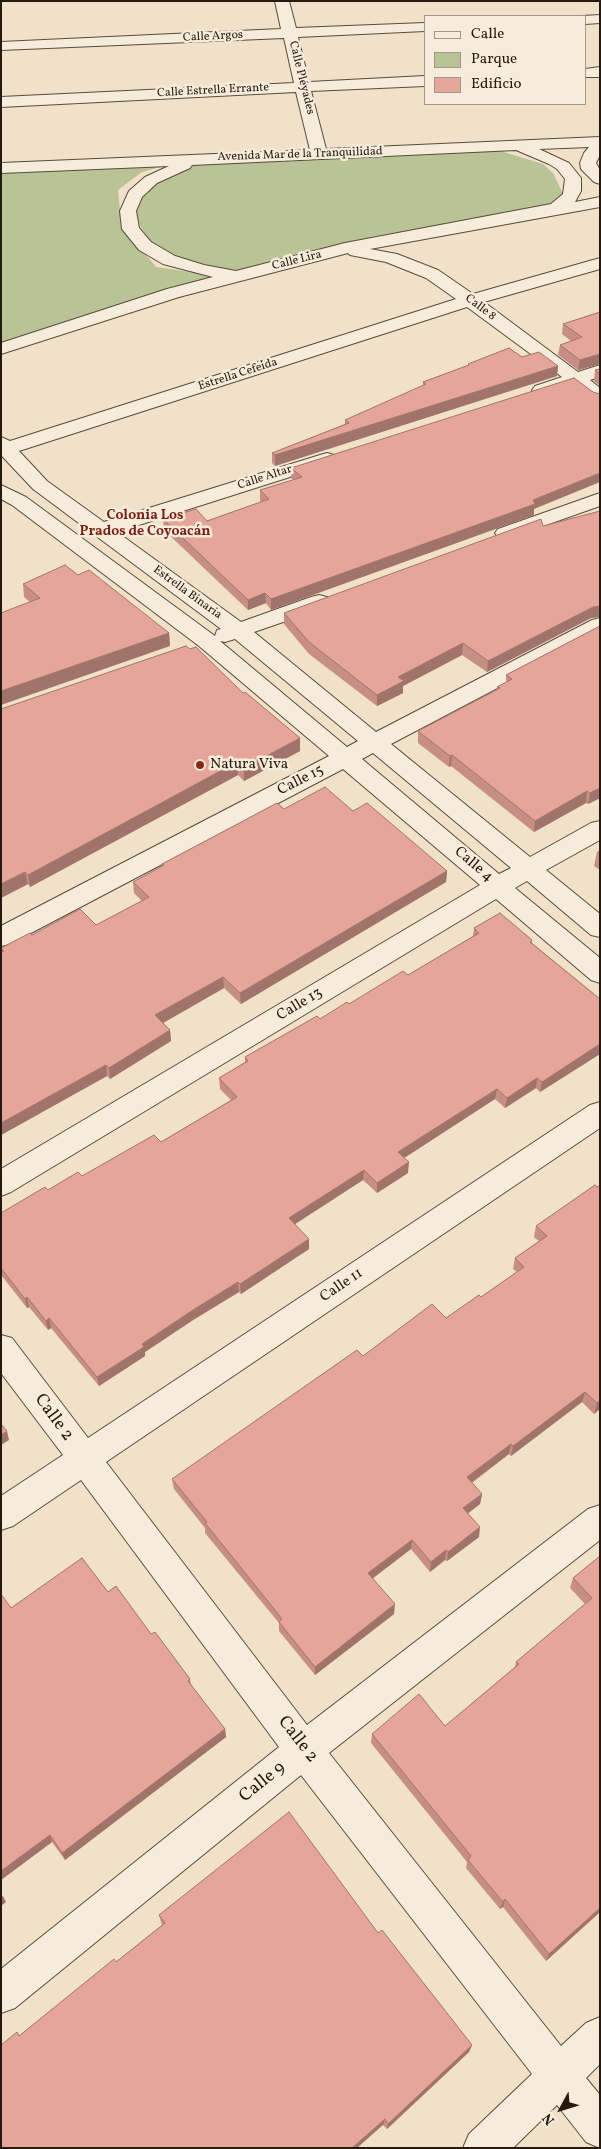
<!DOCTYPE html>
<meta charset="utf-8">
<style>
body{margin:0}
#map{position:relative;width:601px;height:2149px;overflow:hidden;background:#f0e1c8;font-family:Vollkorn,serif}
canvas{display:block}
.frame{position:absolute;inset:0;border:2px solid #251a0f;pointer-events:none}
.legend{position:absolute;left:424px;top:15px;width:162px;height:90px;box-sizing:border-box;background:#f5ecdb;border:1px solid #a29889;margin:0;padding:6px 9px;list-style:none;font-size:15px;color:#251a0f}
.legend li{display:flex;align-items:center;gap:10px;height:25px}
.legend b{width:25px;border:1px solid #a29889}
.north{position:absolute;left:536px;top:2084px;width:50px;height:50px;-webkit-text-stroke:4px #f5ecdb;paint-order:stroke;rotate:231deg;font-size:14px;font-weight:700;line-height:20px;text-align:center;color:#251a0f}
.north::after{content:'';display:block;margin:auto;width:18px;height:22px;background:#251a0f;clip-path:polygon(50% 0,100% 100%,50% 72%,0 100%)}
</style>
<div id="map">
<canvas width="601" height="2149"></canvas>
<div class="frame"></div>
<ul class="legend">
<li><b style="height:6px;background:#f5ecdb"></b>Calle</li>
<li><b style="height:14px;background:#b9c396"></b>Parque</li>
<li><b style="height:14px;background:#e6a599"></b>Edificio</li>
</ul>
<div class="north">N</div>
</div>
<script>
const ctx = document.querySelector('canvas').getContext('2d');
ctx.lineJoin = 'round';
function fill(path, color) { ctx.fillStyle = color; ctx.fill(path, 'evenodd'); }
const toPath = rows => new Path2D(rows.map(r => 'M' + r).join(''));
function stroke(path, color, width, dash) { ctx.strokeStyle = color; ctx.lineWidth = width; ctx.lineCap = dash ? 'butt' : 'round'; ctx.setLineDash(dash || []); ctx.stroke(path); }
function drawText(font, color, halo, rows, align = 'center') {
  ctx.font = font + ' Vollkorn,serif'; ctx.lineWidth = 5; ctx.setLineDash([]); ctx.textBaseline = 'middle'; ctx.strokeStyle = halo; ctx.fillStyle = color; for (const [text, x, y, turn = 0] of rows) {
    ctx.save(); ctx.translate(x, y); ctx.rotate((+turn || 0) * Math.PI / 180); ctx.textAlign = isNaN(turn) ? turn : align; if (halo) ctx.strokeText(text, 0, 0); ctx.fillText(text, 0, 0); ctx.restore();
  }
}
fill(toPath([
 [494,149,543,164,553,173,563,194,544,208,249,270,233,271,170,258,157,250,141,228,128,196,178,167,207,161],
 [179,162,142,172,118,190,120,210,129,234,156,267,219,276,1,347,1,171]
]), '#b9c396');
const minor = toPath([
 [275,1,289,1,296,28,425,23,425,31,298,37,309,82,425,76,425,86,311,91,326,149,600,137,600,155,596,163,600,170,600,184,594,182,581,169,580,163,584,153,589,147,539,149,569,163,581,178,581,191,575,202,600,197,600,207,370,249,397,254,438,270,473,294,600,258,600,269,484,302,578,372,600,365,600,377,590,380,600,388,600,403,593,401,573,386,542,396,535,394,532,390,535,386,562,377,467,307,19,451,47,481,104,522,320,455,327,453,334,455,337,459,334,463,117,532,241,622,311,597,319,595,327,597,330,602,327,607,254,632,376,732,592,620,600,618,600,634,391,744,530,857,591,823,600,821,600,840,546,870,600,914,600,937,591,935,527,881,515,888,600,958,600,983,591,980,496,899,11,1192,1,1196,1,1169,480,885,343,769,10,944,1,946,1,926,329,756,199,646,12,505,1,499,1,485,26,497,215,636,217,630,221,629,33,489,1,455,1,437,10,441,456,299,426,278,386,262,350,255,348,253,179,297,1,354,1,343,167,289,213,277,163,264,139,250,122,229,120,211,129,191,145,177,169,166,1,173,1,163,310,150,296,92,1,107,1,97,294,83,284,38,1,50,1,42,281,29,275,1],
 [516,150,549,164,557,169,565,179,563,194,551,204,345,243,236,271,204,265,175,256,151,242,139,228,136,211,142,197,157,183,190,168,192,165,516,150],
 [235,639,358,741,347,747,220,641,225,642,235,639],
 [373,753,511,868,499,874,362,759,373,753],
 [600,15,600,23,585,24,585,16,583,16,600,15],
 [600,67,600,77,585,77,585,69,600,67],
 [600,493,600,506,512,537,505,539,498,537,495,533,498,529,600,493],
 [600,1102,600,1128,106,1462,307,1725,588,1509,600,1505,600,1540,329,1753,561,2046,586,2023,600,2017,600,2064,586,2078,600,2095,600,2148,586,2142,557,2105,513,2148,463,2148,469,2134,532,2074,301,1775,15,2008,1,2013,1,1969,279,1747,81,1480,13,1526,1,1530,1,1496,63,1455,1,1373,1,1335,12,1338,88,1438,590,1105,600,1102]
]);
stroke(minor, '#584c3d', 2);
fill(minor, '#f5ecdb');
fill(toPath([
 [600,312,600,364,578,370,558,355,560,345,571,341,562,334,563,324],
 [522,357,558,366,557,376,275,466,272,463,272,453,345,424,345,420,423,386,423,382,468,365,468,364],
 [600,369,600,386,594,381,595,370],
 [291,468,534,509,534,515,271,610,266,603,248,610,164,530,163,519,207,521,261,502,260,500,260,490,293,480,291,478],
 [543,526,591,618,487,672,462,655,403,686,403,693,377,706,309,654,284,624,284,613],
 [78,575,169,633,170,646,30,602,24,597,23,584],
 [600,626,600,798,588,804,586,803,534,832,451,766,449,767,418,743,418,731,497,690,497,687,506,682,506,675],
 [1,709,300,751,244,781,238,775,30,887,28,884,1,898],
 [284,809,353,811,447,871,446,882,241,1004,224,988,163,1023,170,1030,171,1041,110,1079,107,1076,1,1135,1,952,2,952,1,948,32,935,96,925,142,901,134,893,133,882,163,866,162,864],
 [600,850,600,870,594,866,597,852],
 [474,928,532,940,532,943,600,999,600,1054,540,1092,536,1088,505,1108,495,1099,404,1158,408,1173,377,1193,363,1180,295,1224,309,1249,241,1294,239,1292,193,1320,145,1352,145,1356,99,1386,51,1328,48,1330,29,1307,27,1308,1,1275,1,1213,48,1190,161,1142,231,1100,220,1089,219,1078,245,1062,245,1057,320,1019,408,975,473,936],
 [595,1185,600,1409,594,1414,582,1402,511,1456,509,1454,472,1483,482,1494,480,1504,468,1513,479,1537,447,1561,445,1560,430,1572,411,1549,373,1578,394,1614,315,1675,279,1631,279,1623,205,1533,205,1528,174,1489,172,1479,363,1356,446,1318,481,1297,517,1272,513,1269,515,1258,539,1241,534,1237,536,1226],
 [600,1556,600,1912,546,1961,503,1907,500,1909,466,1868,467,1862,371,1743,372,1734,445,1726,515,1667,516,1662,585,1604,570,1588,573,1578],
 [108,1592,151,1634,190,1679,191,1685,225,1729,226,1737,65,1860,52,1842,1,1880,11,1608],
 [159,1915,378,1933,472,2045,469,2052,387,2129,383,2125,19,2036,116,1962,162,1925,161,1922]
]), '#c68e84');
fill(toPath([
 [600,354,600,364,578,370,580,360],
 [558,366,557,376,275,466,275,455],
 [600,473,600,482,534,509,534,515,271,610,271,599,533,500],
 [265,593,266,603,248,610,248,600],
 [600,606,600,617,591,618,487,672,488,661,593,607],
 [169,633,170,646,1,705,1,691],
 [463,643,462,655,403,686,403,693,377,706,377,695,398,677],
 [300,738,300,751,244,781,244,768],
 [452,755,451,766,449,767,450,756],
 [237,762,238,775,30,887,28,875],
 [600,788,600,798,588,804,590,793],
 [587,791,586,803,534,832,535,821],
 [447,871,446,882,241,1004,240,993],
 [25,872,28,884,1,898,1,884],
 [223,977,224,988,156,1027,155,1015],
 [170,1030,171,1041,110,1079,109,1068],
 [600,1044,600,1054,540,1092,542,1082],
 [106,1065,107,1076,1,1135,1,1123],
 [537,1078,536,1088,505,1108,507,1098],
 [497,1089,495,1099,398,1162,398,1152],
 [409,1162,408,1173,377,1193,377,1183],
 [364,1170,363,1180,289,1228,289,1218],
 [309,1239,309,1249,241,1294,240,1284],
 [238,1282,239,1292,193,1320,145,1352,145,1356,99,1386,97,1377,142,1344,193,1310],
 [27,1297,29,1307,27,1308,25,1299],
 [49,1318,51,1328,48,1330,46,1321],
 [585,1392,582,1402,511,1456,513,1446],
 [600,1401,600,1409,594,1414,597,1403],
 [7,1431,9,1440,1,1445,1,1435],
 [511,1444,509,1454,465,1487,467,1477],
 [482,1494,480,1504,462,1518,463,1508],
 [480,1527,479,1537,447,1561,448,1552],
 [412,1540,411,1549,368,1582,368,1573],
 [446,1550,445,1560,430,1572,431,1562],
 [395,1604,394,1614,315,1675,315,1667],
 [225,1729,226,1737,65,1860,62,1853],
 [50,1835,52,1842,1,1880,1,1871],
 [3,1896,6,1902,1,1906,1,1897],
 [505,1899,503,1907,500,1909,503,1902],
 [600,1908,600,1912,546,1961,549,1954],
 [472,2045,469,2052,387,2129,388,2124],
 [385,2119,383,2125,357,2148,352,2148]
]), '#a1746b');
const building = toPath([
 [600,312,600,354,580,360,560,345,582,337,563,324,600,312],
 [509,348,522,357,539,352,558,366,275,455,272,453,349,423,345,420,426,384,423,382,469,365,468,364,509,348],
 [600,369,600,374,595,370,600,369],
 [574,378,593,392,600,394,600,473,533,500,535,504,271,599,265,593,248,600,163,519,196,509,207,521,269,499,260,490,302,477,291,468,574,378],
 [600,511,600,606,593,607,488,661,463,643,398,677,404,681,377,695,309,642,284,613,541,519,543,526,600,511],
 [65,565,78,575,89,570,169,633,1,691,1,613,40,598,23,584,65,565],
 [600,626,600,788,590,793,587,791,535,821,452,755,450,756,418,731,500,688,497,687,512,679,506,675,600,626],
 [186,646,190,649,196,647,243,693,245,692,300,738,244,768,237,762,28,875,25,872,1,884,1,709,186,646],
 [325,787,353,811,367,803,447,871,240,993,223,977,155,1015,170,1030,109,1068,106,1065,1,1123,1,952,4,951,1,948,30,933,32,935,80,909,96,925,149,897,133,882,164,865,162,864,277,803,284,809,325,787],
 [500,913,532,940,530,942,600,999,600,1044,542,1082,537,1078,507,1098,497,1089,398,1152,409,1162,377,1183,364,1170,289,1218,309,1239,240,1284,238,1282,193,1310,142,1344,144,1347,97,1377,49,1318,46,1321,27,1297,25,1299,1,1268,1,1213,45,1187,48,1190,78,1172,82,1176,154,1135,161,1142,237,1097,219,1078,248,1061,245,1057,317,1016,320,1019,347,1002,349,1004,403,971,408,975,479,933,474,928,500,913],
 [595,1185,597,1187,600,1185,600,1401,597,1403,585,1392,513,1446,511,1444,467,1477,482,1494,463,1508,480,1527,448,1552,446,1550,431,1562,412,1540,368,1573,395,1604,315,1667,279,1622,282,1619,205,1523,207,1522,172,1479,357,1350,363,1356,432,1304,446,1318,479,1295,481,1297,524,1267,515,1258,547,1236,536,1226,595,1185],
 [1,1424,7,1431,1,1435,1,1424],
 [600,1556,600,1908,549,1954,505,1899,503,1902,468,1860,471,1856,372,1734,419,1694,445,1726,519,1664,516,1662,592,1598,573,1578,600,1556],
 [82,1558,108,1592,116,1586,151,1634,155,1632,190,1679,188,1681,225,1729,62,1853,50,1835,1,1871,1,1594,11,1608,82,1558],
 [289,1812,378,1933,382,1930,472,2045,388,2124,385,2119,352,2148,1,2148,1,2045,17,2032,19,2036,114,1959,116,1962,165,1923,159,1915,289,1812]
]);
fill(building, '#e6a599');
stroke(building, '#a1746b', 1);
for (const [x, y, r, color] of [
 [200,765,5,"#8f2418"]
]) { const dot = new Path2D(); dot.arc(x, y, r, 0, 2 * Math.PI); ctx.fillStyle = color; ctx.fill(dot); stroke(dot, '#f5ecdb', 2); }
drawText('12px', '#251a0f', '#f5ecdb', [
 ["Calle Argos",213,37,-3],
 ["Calle Pléyades",301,78,76],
 ["Calle Estrella Errante",213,91,-3],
 ["Avenida Mar de la Tranquilidad",300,155,-2],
 ["Calle Lira",297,261,-14],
 ["Calle 8",480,308,37],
 ["Estrella Cefeida",238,375,-18],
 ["Calle Altar",265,478,-18],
 ["Estrella Binaria",187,593,36]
]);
drawText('bold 14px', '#7a1f14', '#f5ecdb', [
 ["Colonia Los",145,516],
 ["Prados de Coyoacán",145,532]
]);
drawText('15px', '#251a0f', '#f5ecdb', [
 ["Natura Viva",210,765]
], 'left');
drawText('15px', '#251a0f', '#f5ecdb', [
 ["Calle 15",301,781,-27],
 ["Calle 4",473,865,40],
 ["Calle 13",300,1005,-31],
 ["Calle 11",342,1286,-34]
]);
drawText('18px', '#251a0f', '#f5ecdb', [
 ["Calle 2",53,1418,54],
 ["Calle 2",297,1740,52],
 ["Calle 9",263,1783,-39]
]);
</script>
